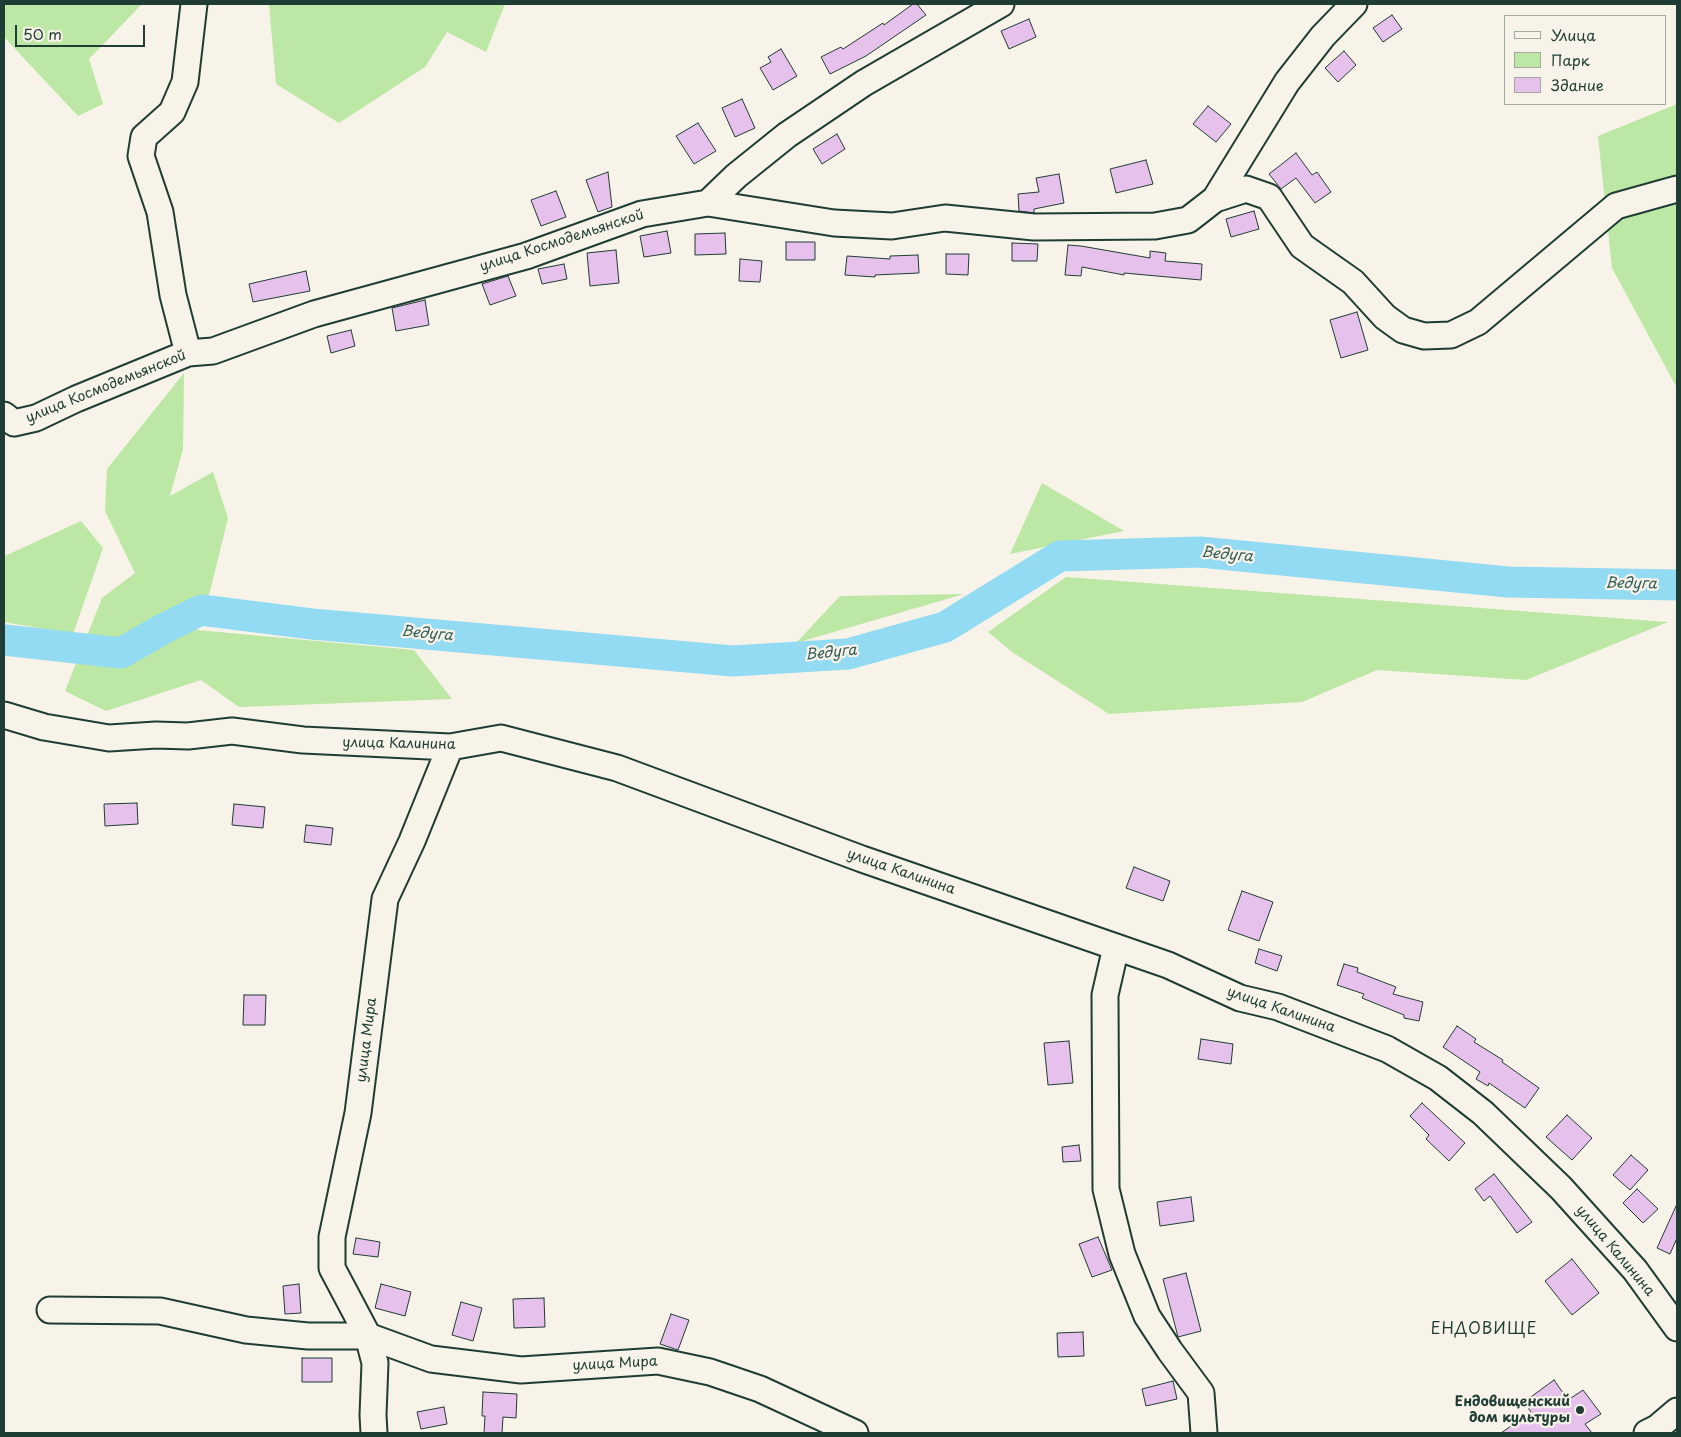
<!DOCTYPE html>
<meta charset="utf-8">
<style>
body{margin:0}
#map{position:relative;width:1681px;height:1437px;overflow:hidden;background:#f7f3e8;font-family:"Playpen Sans",sans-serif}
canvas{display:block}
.frame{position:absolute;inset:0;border:5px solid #1f3d34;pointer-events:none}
.legend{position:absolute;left:1504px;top:15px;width:162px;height:90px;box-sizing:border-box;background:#f7f3e8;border:1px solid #a1aaa0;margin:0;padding:6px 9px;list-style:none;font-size:15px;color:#1f3d34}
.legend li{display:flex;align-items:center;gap:10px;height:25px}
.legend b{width:25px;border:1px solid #a1aaa0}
.scale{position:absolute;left:15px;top:25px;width:130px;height:22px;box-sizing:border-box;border:2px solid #1f3d34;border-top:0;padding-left:6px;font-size:15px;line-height:18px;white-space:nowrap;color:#1f3d34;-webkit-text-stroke:4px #f7f3e8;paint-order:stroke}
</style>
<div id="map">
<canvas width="1681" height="1437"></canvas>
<div class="frame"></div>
<ul class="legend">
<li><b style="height:6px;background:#f7f3e8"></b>Улица</li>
<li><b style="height:14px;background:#bce7a4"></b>Парк</li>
<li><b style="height:14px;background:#e6c1eb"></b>Здание</li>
</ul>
<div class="scale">50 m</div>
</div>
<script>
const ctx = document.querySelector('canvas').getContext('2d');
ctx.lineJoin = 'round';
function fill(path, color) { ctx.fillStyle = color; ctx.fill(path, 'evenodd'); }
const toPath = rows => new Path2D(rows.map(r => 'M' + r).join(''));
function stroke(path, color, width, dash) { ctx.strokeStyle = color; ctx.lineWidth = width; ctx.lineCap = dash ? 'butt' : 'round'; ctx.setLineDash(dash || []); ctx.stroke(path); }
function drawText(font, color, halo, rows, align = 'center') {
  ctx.font = font + ' "Playpen Sans",sans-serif'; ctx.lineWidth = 4.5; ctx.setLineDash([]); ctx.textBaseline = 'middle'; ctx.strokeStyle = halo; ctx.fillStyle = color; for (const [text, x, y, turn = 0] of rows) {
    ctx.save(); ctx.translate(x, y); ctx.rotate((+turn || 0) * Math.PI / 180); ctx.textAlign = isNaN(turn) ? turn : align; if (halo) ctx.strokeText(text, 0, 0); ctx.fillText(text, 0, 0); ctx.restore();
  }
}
fill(toPath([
 [4,4,142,4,89,59,103,104,78,116,4,37],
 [269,4,505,4,486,52,447,32,425,67,339,123,276,84],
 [1677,104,1677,388,1612,268,1598,136],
 [184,373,183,449,170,496,213,472,228,518,210,591,197,630,414,650,452,699,239,707,201,680,106,711,65,691,102,598,135,573,105,511,107,469],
 [1042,483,1124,531,1010,554],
 [81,521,103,548,73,634,4,622,4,556,7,555],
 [1066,577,1668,622,1526,680,1377,670,1302,702,1109,714,1012,652,988,632],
 [964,594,796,643,840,596]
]), '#bce7a4');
stroke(toPath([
 [4,640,121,653,163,629,201,610,312,624,733,661,848,654,945,627,1060,556,1200,552,1508,582,1677,585]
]), '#92dbf3', 31);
const building = toPath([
 [913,4,917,4,926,15,866,56,830,74,821,57,841,47,843,49,883,23,884,25,913,4],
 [1392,15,1402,29,1383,42,1373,28,1392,15],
 [1029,19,1036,37,1009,49,1001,31,1029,19],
 [781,49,797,76,773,90,760,68,771,62,768,57,781,49],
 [1344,51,1356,65,1338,82,1325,68,1344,51],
 [742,99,755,128,735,137,722,108,742,99],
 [1208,106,1231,124,1216,142,1193,124,1208,106],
 [698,123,716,151,694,164,676,136,698,123],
 [837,134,845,149,822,164,813,149,837,134],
 [1296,153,1312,175,1317,172,1331,192,1315,203,1296,178,1281,189,1269,174,1296,153],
 [1146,160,1153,184,1116,193,1110,169,1146,160],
 [608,172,612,207,598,212,586,180,608,172],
 [1059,174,1064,203,1034,209,1034,213,1019,211,1018,194,1039,192,1036,178,1059,174],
 [556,191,566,217,541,226,531,200,556,191],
 [1254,211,1259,229,1231,237,1226,219,1254,211],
 [667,231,671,253,644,257,640,236,667,231],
 [725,233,726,254,695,255,695,234,725,233],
 [786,242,815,242,815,260,786,260,786,242],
 [1012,243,1038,244,1037,261,1012,261,1012,243],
 [1068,245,1081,246,1150,258,1150,251,1166,253,1165,261,1202,264,1201,280,1124,273,1124,275,1082,267,1081,276,1065,275,1068,245],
 [616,250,619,283,590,286,587,253,616,250],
 [946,254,969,254,968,275,946,274,946,254],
 [918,255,919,273,875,275,875,277,845,275,847,256,890,259,890,256,918,255],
 [740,259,762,261,760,282,739,281,740,259],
 [564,264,567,279,542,284,538,269,564,264],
 [306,271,310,291,253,302,249,284,306,271],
 [508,276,516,296,490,305,482,284,508,276],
 [425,300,429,325,396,331,392,308,425,300],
 [1357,312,1368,350,1341,358,1330,320,1357,312],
 [351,330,355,346,331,353,327,336,351,330],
 [137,803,138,824,105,826,104,804,137,803],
 [234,804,265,807,263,828,232,825,234,804],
 [306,825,333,828,331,845,304,842,306,825],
 [1134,867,1170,881,1163,901,1126,888,1134,867],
 [1242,891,1273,902,1259,941,1228,930,1242,891],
 [1259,949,1282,956,1277,971,1255,963,1259,949],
 [1344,964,1358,968,1357,972,1396,987,1393,994,1423,1002,1419,1021,1404,1018,1404,1015,1362,998,1364,994,1337,985,1344,964],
 [244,995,266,995,265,1025,243,1025,244,995],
 [1457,1026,1476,1039,1474,1042,1503,1060,1502,1062,1539,1088,1525,1108,1489,1083,1488,1086,1476,1079,1480,1072,1443,1047,1457,1026],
 [1201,1039,1233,1044,1231,1064,1198,1059,1201,1039],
 [1069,1041,1073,1083,1048,1085,1044,1043,1069,1041],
 [1422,1103,1465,1143,1449,1161,1426,1139,1429,1135,1410,1116,1422,1103],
 [1567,1115,1592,1138,1572,1160,1546,1137,1567,1115],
 [1079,1145,1081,1161,1063,1162,1062,1147,1079,1145],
 [1631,1155,1648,1170,1630,1190,1613,1175,1631,1155],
 [1494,1174,1532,1222,1517,1233,1490,1196,1484,1201,1475,1189,1494,1174],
 [1637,1189,1658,1209,1643,1223,1623,1203,1637,1189],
 [1191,1197,1194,1221,1160,1226,1157,1202,1191,1197],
 [1677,1204,1677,1238,1670,1254,1657,1248,1677,1204],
 [1098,1237,1112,1270,1092,1277,1079,1244,1098,1237],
 [356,1238,380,1242,378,1257,353,1254,356,1238],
 [1572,1259,1599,1293,1572,1315,1545,1281,1572,1259],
 [1186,1273,1201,1331,1178,1337,1163,1279,1186,1273],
 [299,1284,301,1313,285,1314,283,1286,299,1284],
 [381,1284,411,1292,405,1316,375,1308,381,1284],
 [544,1298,545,1327,514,1328,513,1299,544,1298],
 [461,1302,482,1308,473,1341,452,1335,461,1302],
 [671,1314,689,1320,678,1350,660,1344,671,1314],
 [1083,1332,1084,1356,1058,1357,1057,1333,1083,1332],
 [302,1358,332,1358,332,1382,302,1382,302,1358],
 [1554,1380,1568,1400,1583,1390,1601,1414,1585,1424,1592,1433,1501,1433,1531,1412,1524,1402,1554,1380],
 [1173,1381,1177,1399,1146,1406,1142,1389,1173,1381],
 [483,1392,517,1394,516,1418,503,1417,502,1433,484,1433,485,1416,482,1416,483,1392],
 [444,1407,447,1424,421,1429,417,1412,444,1407]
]);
fill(building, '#e6c1eb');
stroke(building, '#1f3d34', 1);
const minor = toPath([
 [1215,199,1246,189,1269,197,1302,246,1353,282,1385,317,1403,330,1424,336,1451,335,1478,322,1616,206,1677,189],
 [708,203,736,176,787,135,864,83,1001,4],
 [188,353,173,295,160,212,141,156,144,137,172,112,185,82,194,4],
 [4,415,14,423,36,418,76,399,188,353,213,351,314,314,526,256,642,214,708,203,834,223,892,226,945,218,1034,227,1155,226,1188,220,1215,199,1287,82,1323,36,1354,4],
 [4,715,44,727,109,738,156,735,188,736,232,731,303,740,450,747,501,738,617,768,862,859,1168,965,1240,998,1278,1007,1387,1049,1438,1078,1483,1113,1561,1188,1635,1270,1677,1328],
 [450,747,412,841,385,899,358,1113,332,1237,332,1268,368,1336,431,1359,521,1370,658,1361,710,1372,760,1389,855,1433],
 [1116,947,1105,995,1106,1189,1122,1254,1147,1316,1170,1351,1201,1393,1204,1433],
 [50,1310,160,1311,246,1330,308,1336,368,1336,375,1363,373,1415,374,1433],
 [1647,1433,1657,1428,1677,1411]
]);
stroke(minor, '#1f3d34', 29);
stroke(minor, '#f7f3e8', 25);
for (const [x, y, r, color] of [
 [1580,1410,5,"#1f3d34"]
]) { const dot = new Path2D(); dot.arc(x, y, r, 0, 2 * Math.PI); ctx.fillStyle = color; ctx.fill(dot); stroke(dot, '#f7f3e8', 2); }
drawText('14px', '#1f3d34', '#f7f3e8', [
 ["улица Космодемьянской",562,241,-18],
 ["улица Космодемьянской",106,387,-22],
 ["улица Калинина",399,744,1],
 ["улица Калинина",901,872,19],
 ["улица Калинина",1281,1010,19],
 ["улица Мира",367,1040,-83],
 ["улица Калинина",1615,1251,50],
 ["улица Мира",615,1364,-3]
]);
drawText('bold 14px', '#1f3d34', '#f7f3e8', [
 ["Ендовищенский",1570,1402],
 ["дом культуры",1570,1418]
], 'right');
drawText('italic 15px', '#365d5a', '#f7f3e8', [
 ["Ведуга",1227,555,5],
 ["Ведуга",1631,584,1],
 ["Ведуга",427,634,5],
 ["Ведуга",831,653,-6]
]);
ctx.letterSpacing = '1px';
drawText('16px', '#1f3d34', '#f7f3e8', [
 ["ЕНДОВИЩЕ",1484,1330]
]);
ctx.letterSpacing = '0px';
</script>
